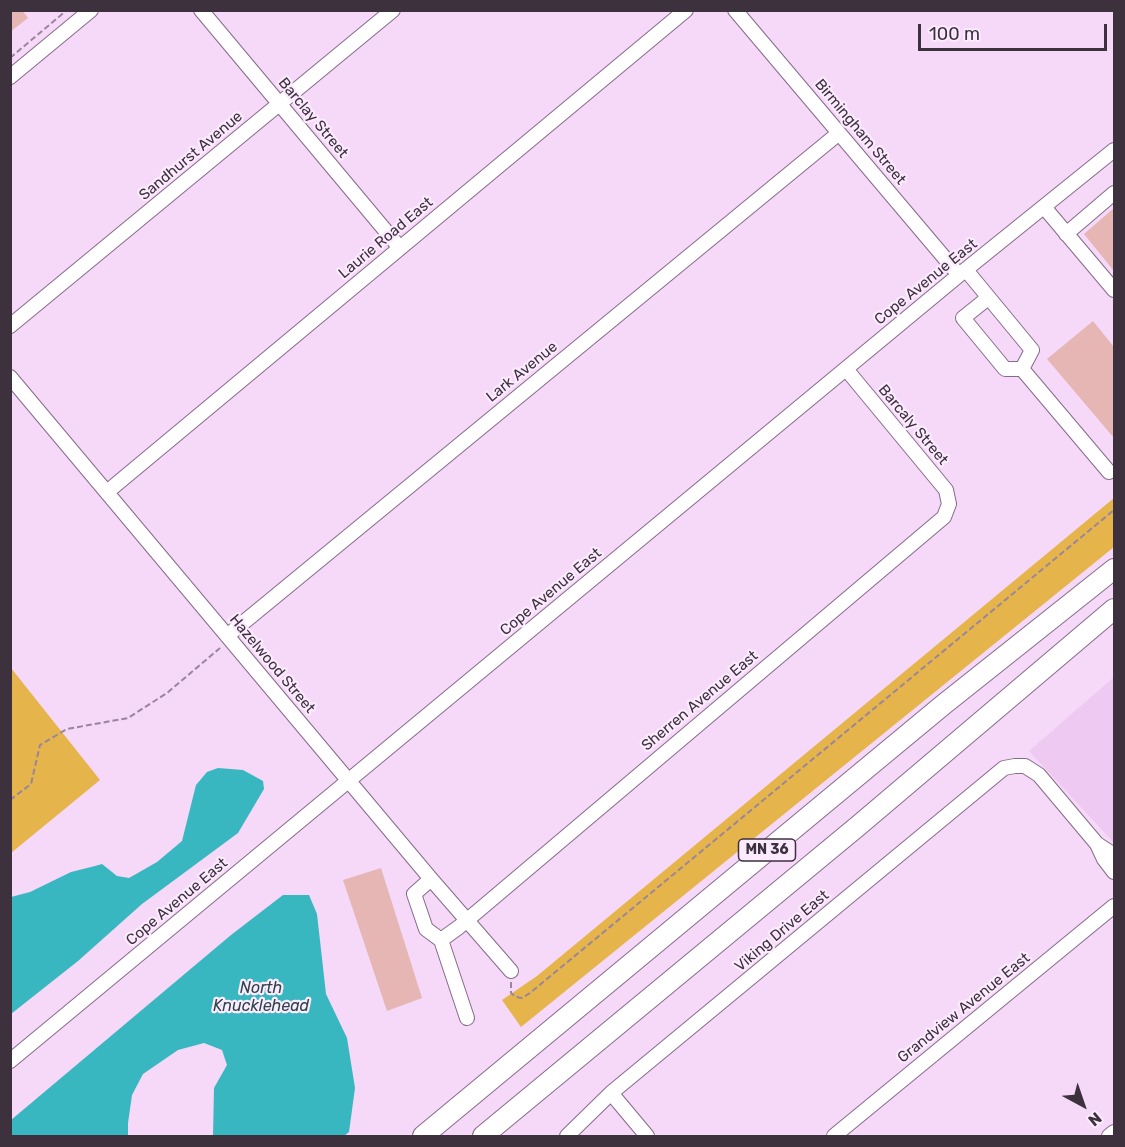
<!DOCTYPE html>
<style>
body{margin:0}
#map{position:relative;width:1125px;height:1147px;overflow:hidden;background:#f6d8f9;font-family:Rubik,sans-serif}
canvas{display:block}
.frame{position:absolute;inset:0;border:12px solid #3d313e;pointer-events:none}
.north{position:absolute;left:1053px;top:1075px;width:60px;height:60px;-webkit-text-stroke:4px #fceafe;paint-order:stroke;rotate:140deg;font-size:16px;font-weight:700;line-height:24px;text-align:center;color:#3d313e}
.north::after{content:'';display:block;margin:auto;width:21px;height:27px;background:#3d313e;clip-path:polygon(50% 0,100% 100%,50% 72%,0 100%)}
.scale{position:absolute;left:918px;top:24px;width:189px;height:27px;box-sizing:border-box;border:3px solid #3d313e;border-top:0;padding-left:8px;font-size:18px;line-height:21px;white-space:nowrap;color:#3d313e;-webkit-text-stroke:4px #fceafe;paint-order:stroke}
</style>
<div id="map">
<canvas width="1125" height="1147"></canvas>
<div class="frame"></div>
<div class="north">N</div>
<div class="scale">100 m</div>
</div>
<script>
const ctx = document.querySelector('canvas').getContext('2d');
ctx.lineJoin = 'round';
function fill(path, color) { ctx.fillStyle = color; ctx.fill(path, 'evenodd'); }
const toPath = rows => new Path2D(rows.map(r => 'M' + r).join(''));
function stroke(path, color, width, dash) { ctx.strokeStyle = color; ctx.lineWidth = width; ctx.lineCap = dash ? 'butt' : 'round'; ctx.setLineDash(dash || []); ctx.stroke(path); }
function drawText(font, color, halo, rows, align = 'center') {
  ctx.font = font + ' Rubik,sans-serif'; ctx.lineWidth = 4.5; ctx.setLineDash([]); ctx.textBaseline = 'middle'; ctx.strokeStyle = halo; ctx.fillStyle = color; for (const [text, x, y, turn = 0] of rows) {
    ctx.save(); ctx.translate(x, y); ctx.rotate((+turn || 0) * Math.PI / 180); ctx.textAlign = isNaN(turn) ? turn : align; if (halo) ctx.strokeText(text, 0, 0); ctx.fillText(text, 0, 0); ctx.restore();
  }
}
fill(toPath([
 [1114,677,1114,843,1029,751]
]), '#eecaf2');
fill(toPath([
 [1114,498,1114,547,521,1027,502,1000,537,976],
 [11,668,100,780,11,853,10,853]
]), '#e5b44b');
fill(toPath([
 [218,768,243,770,263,781,264,789,238,833,142,904,78,961,11,1014,11,897,30,892,71,872,95,866,102,864,117,876,129,878,157,862,182,841,196,785,207,772],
 [283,895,309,895,317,914,326,994,347,1038,355,1088,349,1132,344,1136,213,1136,214,1088,227,1065,222,1050,204,1043,178,1050,143,1074,132,1095,128,1123,128,1136,11,1136,11,1120,231,935]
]), '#39b7c1');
fill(toPath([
 [10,10,22,10,28,18,10,32],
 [1114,208,1114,271,1084,234],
 [1093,321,1114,347,1114,438,1047,359],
 [381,868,422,998,387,1011,343,880]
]), '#e5b6b3');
const minor = toPath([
 [201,10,400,248],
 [735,10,959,275],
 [10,77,91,10],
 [1044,207,1114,290],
 [1066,234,1114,193],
 [966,270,1032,350,1022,369],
 [988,298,963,318,1005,369,1022,369],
 [10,326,393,10],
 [1022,369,1109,472],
 [10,377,431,879,511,971],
 [107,492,686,10],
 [227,636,839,133],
 [1097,844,1114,855],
 [431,879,414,894,426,929,441,940,467,1018],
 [441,940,459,927,944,517,949,504,946,490,846,369],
 [10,1061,959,275,1114,150],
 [611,1093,647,1136],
 [567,1136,611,1093,1004,768,1015,766,1025,766,1039,775,1097,844,1104,859,1114,872],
 [834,1136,1114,906],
 [1109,1136,1114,1132]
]);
const highway = toPath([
 [423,1136,943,705,1114,569],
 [483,1136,858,826,1114,609]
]);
stroke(minor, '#866b89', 16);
stroke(highway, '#866b89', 22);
stroke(toPath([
 [10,58,67,10],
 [10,800,31,784,40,745,67,729,128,718,167,693,220,648],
 [511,982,511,993,516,997,522,998,530,993,1114,510]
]), '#9a859c', 2, [6, 3]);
stroke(minor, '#fff', 14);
stroke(highway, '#fff', 20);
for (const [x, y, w] of [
 [767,850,57]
]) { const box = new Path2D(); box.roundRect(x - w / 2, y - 11, w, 22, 4.5); ctx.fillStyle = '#fceafe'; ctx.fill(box); stroke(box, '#3d313e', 1.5); }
drawText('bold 14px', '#3d313e', null, [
 ["MN 36",767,850]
]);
drawText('15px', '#3d313e', '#fceafe', [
 ["Barclay Street",313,118,50],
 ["Birmingham Street",860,132,50],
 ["Sandhurst Avenue",191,156,-40],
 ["Laurie Road East",386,238,-40],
 ["Cope Avenue East",926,282,-39],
 ["Lark Avenue",522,372,-39],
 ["Barcaly Street",913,425,50],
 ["Cope Avenue East",551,592,-40],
 ["Hazelwood Street",272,664,50],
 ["Sherren Avenue East",700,701,-40],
 ["Cope Avenue East",177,902,-40],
 ["Viking Drive East",782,931,-40],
 ["Grandview Avenue East",964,1008,-39]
]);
drawText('italic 16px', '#2b4548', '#fceafe', [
 ["North",261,988],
 ["Knucklehead",261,1006]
]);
</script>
